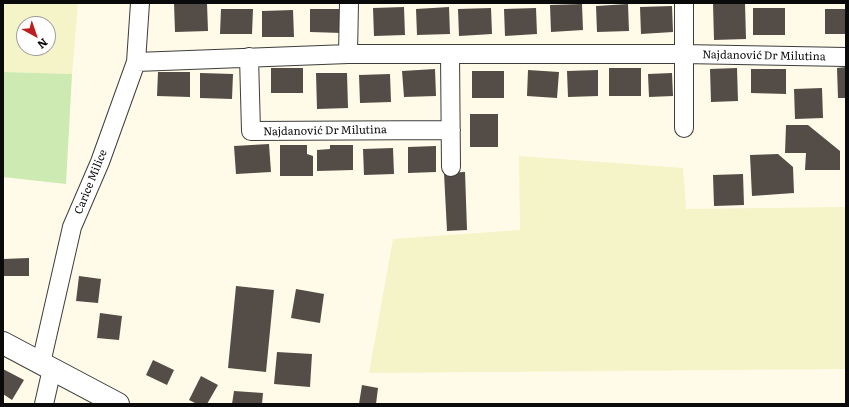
<!DOCTYPE html>
<meta charset="utf-8">
<style>
body{margin:0}
#map{position:relative;width:849px;height:407px;overflow:hidden;background:#fffbe8;font-family:Literata,serif}
canvas{display:block}
.frame{position:absolute;inset:0;border:4px solid #0a0a0a;pointer-events:none}
.north{position:absolute;left:16px;top:16px;width:40px;height:40px;box-sizing:border-box;background:#fff;border:1px solid #9d9d9d;border-radius:50%;rotate:140deg;font-size:11px;font-weight:700;line-height:16px;text-align:center;color:#0a0a0a}
.north::after{content:'';display:block;margin:auto;width:14px;height:18px;background:#bd1f21;clip-path:polygon(50% 0,100% 100%,50% 72%,0 100%)}
</style>
<div id="map">
<canvas width="849" height="407"></canvas>
<div class="frame"></div>
<div class="north">N</div>
</div>
<script>
const ctx = document.querySelector('canvas').getContext('2d');
ctx.lineJoin = 'round';
function fill(path, color) { ctx.fillStyle = color; ctx.fill(path, 'evenodd'); }
const toPath = rows => new Path2D(rows.map(r => 'M' + r).join(''));
function stroke(path, color, width, dash) { ctx.strokeStyle = color; ctx.lineWidth = width; ctx.lineCap = dash ? 'butt' : 'round'; ctx.setLineDash(dash || []); ctx.stroke(path); }
function drawText(font, color, halo, rows, align = 'center') {
  ctx.font = font + ' Literata,serif'; ctx.lineWidth = 4; ctx.setLineDash([]); ctx.textBaseline = 'middle'; ctx.strokeStyle = halo; ctx.fillStyle = color; for (const [text, x, y, turn = 0] of rows) {
    ctx.save(); ctx.translate(x, y); ctx.rotate((+turn || 0) * Math.PI / 180); ctx.textAlign = isNaN(turn) ? turn : align; if (halo) ctx.strokeText(text, 0, 0); ctx.fillText(text, 0, 0); ctx.restore();
  }
}
fill(toPath([
 [3,3,78,3,72,74,3,72],
 [24,24,48,24,48,48,24,48],
 [519,156,683,168,686,209,846,207,846,369,369,373,393,239,520,230]
]), '#f5f3c8');
fill(toPath([
 [3,72,72,74,66,184,3,177]
]), '#cceab1');
fill(toPath([
 [174,3,207,3,208,31,175,32],
 [713,3,745,3,746,39,714,40],
 [582,4,583,30,551,32,550,5],
 [628,4,629,31,597,32,596,6],
 [672,6,673,32,641,34,640,7],
 [404,7,405,35,374,36,373,8],
 [449,7,450,34,417,35,416,9],
 [491,8,492,34,459,36,458,9],
 [536,8,537,34,505,36,504,9],
 [753,8,785,8,785,35,753,35],
 [221,9,253,9,252,34,220,34],
 [310,9,342,9,342,33,310,32],
 [825,9,846,9,846,34,825,34],
 [293,10,294,37,262,37,262,11],
 [846,67,846,98,838,98,837,68],
 [271,68,303,68,303,93,271,93],
 [609,68,641,68,641,96,609,96],
 [737,68,738,101,711,102,710,69],
 [435,69,436,96,404,97,402,71],
 [751,69,786,69,786,94,751,93],
 [528,70,559,72,557,98,527,96],
 [598,70,598,96,568,97,567,71],
 [472,71,504,71,504,98,472,98],
 [158,72,190,72,190,97,157,96],
 [200,73,233,74,232,99,200,98],
 [316,73,347,73,348,108,317,109],
 [672,73,673,96,649,97,648,74],
 [390,74,391,102,360,103,359,75],
 [822,88,823,118,795,119,794,89],
 [470,114,498,114,498,147,470,147],
 [786,125,808,125,840,151,840,170,805,170,806,153,785,153],
 [269,144,271,172,236,174,234,146],
 [280,145,307,145,307,154,313,156,313,176,280,176],
 [330,145,353,145,353,170,317,171,317,150,330,149],
 [436,146,436,172,408,173,408,147],
 [393,148,394,174,364,175,363,149],
 [778,154,793,167,794,193,752,196,750,155],
 [465,172,467,230,447,231,444,173],
 [743,174,744,205,714,206,713,175],
 [29,258,29,276,3,276,3,259],
 [79,276,101,279,98,303,76,301],
 [236,286,274,290,266,372,228,368],
 [296,289,324,294,320,323,291,318],
 [100,313,122,316,119,340,97,338],
 [277,352,312,354,310,387,274,384],
 [153,360,174,370,167,385,146,375],
 [3,369,24,380,12,400,3,394],
 [201,376,218,385,207,404,197,404,189,400],
 [362,385,378,388,376,404,359,404],
 [234,391,263,393,262,404,232,404]
]), '#534c47');
const minor = toPath([
 [684,3,684,128],
 [348,54,349,3],
 [450,54,451,167],
 [249,57,251,131,451,130],
 [136,62,348,54,683,54,846,57],
 [41,363,72,227,100,162,136,62,140,3],
 [44,404,52,369]
]);
const tertiary = toPath([
 [3,343,118,404]
]);
stroke(minor, '#3d3d3d', 20);
stroke(tertiary, '#3d3d3d', 24);
stroke(minor, '#fff', 18);
stroke(tertiary, '#fff', 22);
drawText('11px', '#0a0a0a', '#fff', [
 ["Najdanović Dr Milutina",764,56,1],
 ["Najdanović Dr Milutina",325,131,-1],
 ["Carice Milice",91,182,-68]
]);
</script>
